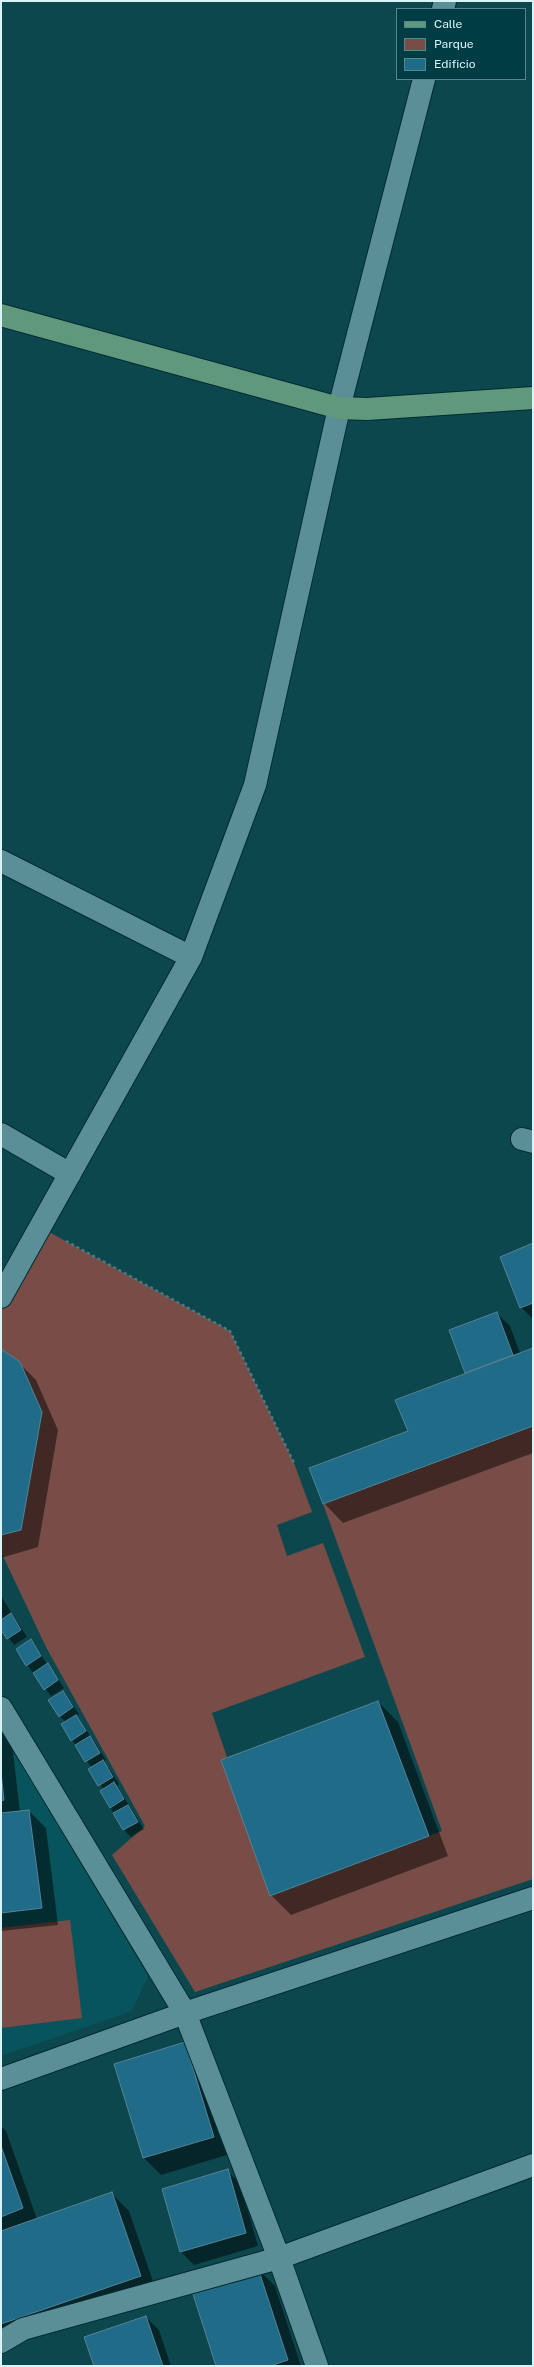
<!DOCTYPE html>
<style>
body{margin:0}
#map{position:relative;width:534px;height:2367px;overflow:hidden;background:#0d474e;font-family:"Public Sans",sans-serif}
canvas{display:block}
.frame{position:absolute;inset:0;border:2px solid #d9f4f9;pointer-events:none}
.legend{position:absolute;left:396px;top:8px;width:130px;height:72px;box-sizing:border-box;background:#003c44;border:1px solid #57868c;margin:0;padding:5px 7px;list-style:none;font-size:12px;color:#d9f4f9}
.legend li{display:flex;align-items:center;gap:8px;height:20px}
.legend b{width:20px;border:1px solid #57868c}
</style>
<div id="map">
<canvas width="534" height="2367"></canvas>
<div class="frame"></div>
<ul class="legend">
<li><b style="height:5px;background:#5f987d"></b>Calle</li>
<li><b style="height:11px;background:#784d47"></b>Parque</li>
<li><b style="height:11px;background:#206b87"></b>Edificio</li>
</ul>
</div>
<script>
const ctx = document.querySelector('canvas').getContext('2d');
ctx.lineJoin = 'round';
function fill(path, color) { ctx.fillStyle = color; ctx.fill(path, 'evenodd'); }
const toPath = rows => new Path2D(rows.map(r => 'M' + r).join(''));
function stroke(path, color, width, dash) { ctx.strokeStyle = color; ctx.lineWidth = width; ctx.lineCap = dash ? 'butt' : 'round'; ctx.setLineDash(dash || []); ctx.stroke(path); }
fill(toPath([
 [1,1730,148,1976,132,2011,1,2056]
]), '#07545d');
fill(toPath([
 [40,1227,230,1331,294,1463,312,1512,277,1525,287,1556,323,1543,365,1657,212,1713,227,1757,221,1760,271,1896,442,1831,323,1504,533,1426,533,1879,195,1992,112,1855,145,1826,46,1647,1,1552,1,1535,21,1530,42,1412,20,1362,1,1349,1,1297],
 [70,1920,82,2018,1,2028,1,1928]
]), '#784d47');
fill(toPath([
 [533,1244,533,1319,521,1307],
 [497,1313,510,1326,520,1353,533,1348,533,1453,343,1523,324,1503,410,1432,466,1374,450,1331],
 [1,1350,19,1363,36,1380,58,1430,38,1547,1,1558],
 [1,1596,27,1637,14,1645,1,1628],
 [31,1641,64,1688,51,1696,27,1665],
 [63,1692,79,1714,76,1716,96,1744,106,1760,103,1762,109,1768,119,1784,117,1786,144,1829,131,1837,124,1830,101,1792,104,1790,90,1769,92,1768,72,1740,66,1722,59,1716],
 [378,1702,398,1722,448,1856,291,1915,271,1895],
 [1,1732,12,1743,20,1812,29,1811,46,1828,58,1925,1,1931],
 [184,2043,202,2060,230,2154,161,2175,144,2158,115,2064],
 [1,2126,6,2131,37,2219,112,2194,129,2211,157,2293,1,2347],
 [227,2171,240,2183,258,2246,194,2265,181,2252,163,2190],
 [258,2269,275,2286,301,2366,217,2366],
 [146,2317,159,2330,171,2366,95,2366]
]), '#0007');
const building = toPath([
 [533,1243,533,1303,520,1308,500,1257,533,1243],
 [497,1312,513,1355,465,1373,449,1330,497,1312],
 [533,1348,533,1426,323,1504,309,1468,408,1431,395,1400,533,1348],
 [1,1349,20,1362,42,1412,21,1530,1,1535,1,1349],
 [11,1613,21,1630,7,1639,1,1630,1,1620,11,1613],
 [31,1639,41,1656,26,1666,16,1649,31,1639],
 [48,1663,58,1680,44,1690,33,1673,48,1663],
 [63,1691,73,1707,59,1717,48,1700,63,1691],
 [378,1701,429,1836,270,1896,221,1760,378,1701],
 [76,1715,86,1731,71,1741,61,1724,76,1715],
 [90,1736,100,1753,85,1762,75,1745,90,1736],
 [103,1760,113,1777,98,1786,88,1769,103,1760],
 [1,1772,4,1800,1,1801,1,1772],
 [114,1782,124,1799,110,1808,100,1791,114,1782],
 [128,1805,138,1822,123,1830,113,1813,128,1805],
 [29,1810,42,1908,1,1913,1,1813,29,1810],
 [185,2042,214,2137,143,2158,114,2064,185,2042],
 [1,2146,23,2208,1,2217,1,2146],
 [228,2169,246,2233,180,2252,162,2189,228,2169],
 [112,2192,141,2276,1,2324,1,2231,112,2192],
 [258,2268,288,2360,270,2366,216,2366,192,2291,258,2268],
 [146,2316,163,2366,94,2366,84,2337,146,2316]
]);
fill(building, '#206b87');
stroke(building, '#568296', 1);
const minor = toPath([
 [443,9,445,1],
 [1,861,191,957],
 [1,1134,70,1174],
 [522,1139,533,1142],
 [1,1297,191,957,255,785,339,408,424,79],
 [1,1708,185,2013,279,2258,317,2366],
 [1,2079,185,2013,533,1898],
 [1,2342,23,2329,279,2258,533,2165]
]);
const major = toPath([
 [1,315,339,408,367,409,533,398]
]);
stroke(minor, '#002b31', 24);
stroke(major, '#002b31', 24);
stroke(toPath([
 [66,1241,230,1331,294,1463]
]), '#4a7b82', 2.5, [3, 3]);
stroke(minor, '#5b8f97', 22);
stroke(major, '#5f987d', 22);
</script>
